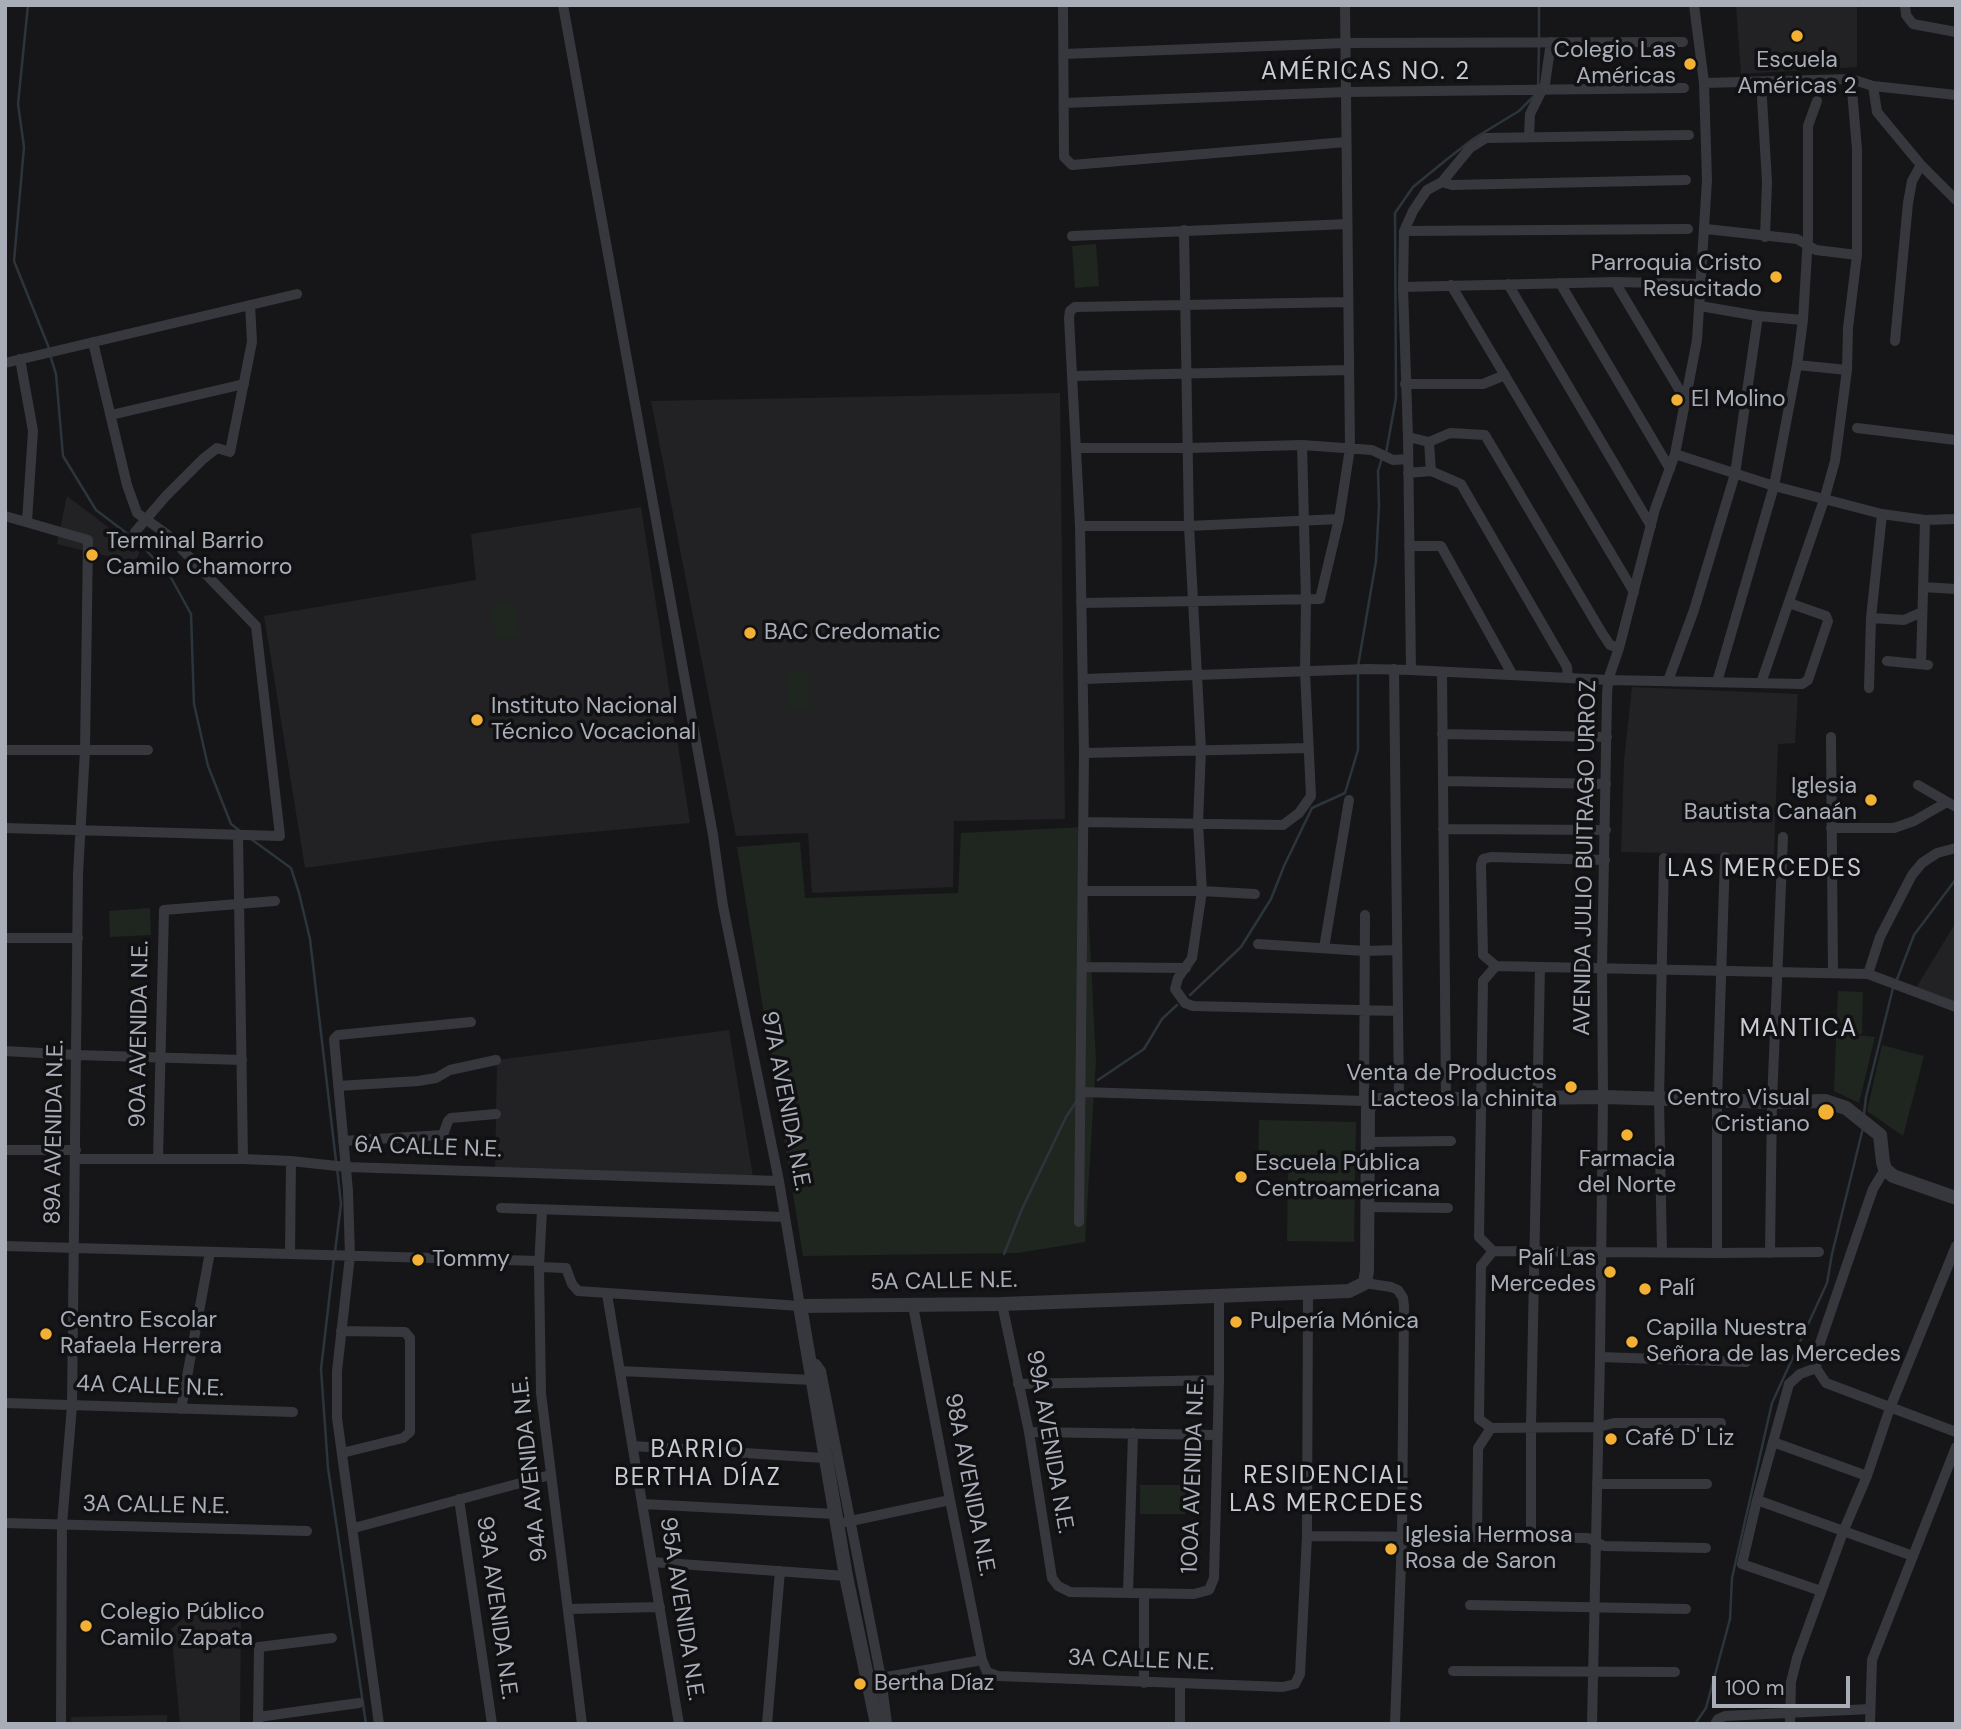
<!DOCTYPE html>
<meta charset="utf-8">
<style>
body{margin:0}
#map{position:relative;width:1961px;height:1729px;overflow:hidden;background:#161618;font-family:"DM Sans",sans-serif}
canvas{display:block}
.frame{position:absolute;inset:0;border:7px solid #a8adb8;pointer-events:none}
.scale{position:absolute;left:1712px;top:1676px;width:138px;height:32px;box-sizing:border-box;border:4px solid #a8adb8;border-top:0;padding-left:9px;font-size:21px;line-height:24px;white-space:nowrap;color:#a8adb8;-webkit-text-stroke:5px #111113;paint-order:stroke}
</style>
<div id="map">
<canvas width="1961" height="1729"></canvas>
<div class="frame"></div>
<div class="scale">100 m</div>
</div>
<script>
const ctx = document.querySelector('canvas').getContext('2d');
ctx.lineJoin = 'round';
function fill(path, color) { ctx.fillStyle = color; ctx.fill(path, 'evenodd'); }
const toPath = rows => new Path2D(rows.map(r => 'M' + r).join(''));
function stroke(path, color, width, dash) { ctx.strokeStyle = color; ctx.lineWidth = width; ctx.lineCap = dash ? 'butt' : 'round'; ctx.setLineDash(dash || []); ctx.stroke(path); }
function drawText(font, color, halo, rows, align = 'center') {
  ctx.font = font + ' "DM Sans",sans-serif'; ctx.lineWidth = 7; ctx.setLineDash([]); ctx.textBaseline = 'middle'; ctx.strokeStyle = halo; ctx.fillStyle = color; for (const [text, x, y, turn = 0] of rows) {
    ctx.save(); ctx.translate(x, y); ctx.rotate((+turn || 0) * Math.PI / 180); ctx.textAlign = isNaN(turn) ? turn : align; if (halo) ctx.strokeText(text, 0, 0); ctx.fillText(text, 0, 0); ctx.restore();
  }
}
fill(toPath([
 [1736,5,1857,5,1857,67,1741,74],
 [1060,393,1065,819,954,821,953,887,812,893,808,833,736,836,651,401],
 [67,496,140,551,135,563,57,544],
 [641,507,690,823,494,841,305,868,264,616,476,580,471,534],
 [1632,687,1798,694,1795,743,1778,744,1774,855,1621,852,1624,761],
 [1956,922,1956,1003,1916,988],
 [729,1030,753,1177,495,1170,497,1060],
 [241,1608,240,1724,180,1724,171,1629,192,1611],
 [167,1715,167,1724,71,1724,71,1717]
]), '#222225');
fill(toPath([
 [1096,244,1099,286,1075,288,1072,246],
 [513,601,519,635,496,639,490,604],
 [808,670,809,709,788,709,786,671],
 [1084,827,1096,1060,1085,1242,1018,1253,803,1256,737,847,800,842,805,898,958,893,961,833],
 [150,908,151,935,110,937,109,911],
 [1838,991,1863,992,1862,1034,1849,1034,1875,1037,1859,1103,1834,1091],
 [1882,1045,1924,1056,1903,1136,1867,1111],
 [1259,1120,1356,1122,1354,1242,1287,1241,1288,1166,1258,1165],
 [1140,1485,1186,1485,1186,1514,1140,1514]
]), '#1e261f');
stroke(toPath([
 [28,5,18,104,24,147,14,261,49,348],
 [1539,5,1539,39],
 [1538,88,1539,46],
 [50,355,56,374,63,456,96,510,137,541,169,574,191,614,194,704,208,766,231,824,240,831],
 [1386,453,1396,398,1395,213,1413,187,1446,160,1473,139,1519,111,1534,96],
 [1358,666,1376,561,1379,506,1378,471,1382,458],
 [251,839,291,868,299,893,310,939,336,1161],
 [1896,982,1914,935,1956,879],
 [1190,995,1241,947,1271,899,1284,866,1312,808,1345,793,1358,750,1358,673],
 [1098,1080,1144,1049,1162,1019,1177,1005],
 [1864,1114,1866,1097,1893,988],
 [335,1252,341,1204,337,1168],
 [1004,1254,1022,1209,1066,1117,1076,1102],
 [334,1258,321,1369,328,1468,366,1724],
 [1695,1724,1706,1708,1730,1619,1732,1578,1772,1403,1827,1283,1832,1254,1863,1128]
]), '#2c353c', 2.5);
stroke(toPath([
 [1063,5,1064,157,1072,165,1346,142],
 [1905,5,1906,15,1913,24,1956,32],
 [1064,54,1345,43,1683,42],
 [1761,82,1767,182,1765,237],
 [1704,83,1851,79,1873,86,1956,95],
 [1873,86,1877,112,1921,165,1956,200],
 [1064,103,1346,92,1684,88],
 [1689,135,1486,138,1470,148,1442,182,1427,190,1413,211,1404,231,1403,287,1408,437,1411,670,1608,680,1802,684,1808,680,1828,621,1826,616,1789,603],
 [1529,136,1530,114,1545,84,1551,42],
 [1442,182,1452,185,1686,180],
 [1706,229,1797,239,1816,250,1857,255],
 [1184,230,1189,526,1201,750,1198,823,1202,891,1192,958,1178,978,1175,989,1185,1003,1193,1006,1398,1011],
 [1404,231,1688,229],
 [1072,236,1347,224],
 [1615,282,1686,401],
 [1560,283,1670,469],
 [1508,284,1651,526],
 [1451,285,1634,592],
 [1403,287,1615,282,1702,284],
 [1700,306,1758,316,1803,320],
 [1895,341,1908,203,1912,181,1921,165],
 [20,359,33,431,27,521],
 [5,363,297,294],
 [1797,365,1847,370],
 [1074,376,1349,370],
 [1405,384,1483,384,1505,375],
 [111,415,244,384],
 [1857,428,1956,440],
 [1408,437,1429,442,1431,471],
 [1429,442,1450,433,1485,435,1602,633,1610,645,1619,648],
 [1077,448,1189,448,1302,445,1372,450,1393,460,1408,459],
 [1675,454,1774,486,1882,514,1925,520,1921,663],
 [1408,473,1431,471,1461,484,1567,667,1568,677],
 [5,516,88,540,85,750,78,874,72,1406,62,1524,61,1724],
 [1925,520,1956,519],
 [1080,526,1189,526,1339,519],
 [135,532,166,496,203,459,217,448,230,452,252,342,250,305],
 [1409,546,1441,546,1512,674],
 [1923,587,1956,589],
 [1081,603,1320,599,1339,519,1350,448,1345,5],
 [1871,618,1904,620,1922,612],
 [1887,661,1928,665],
 [1394,669,1399,1098],
 [1442,673,1446,1098],
 [1083,679,1368,669,1411,670],
 [1668,681,1694,610,1735,474,1758,316],
 [1717,682,1774,486,1797,365,1803,320,1808,237,1808,126,1817,101],
 [1761,683,1824,500,1835,461,1847,370,1848,328,1857,255,1857,149,1851,79],
 [1869,688,1871,618,1882,514],
 [1442,734,1607,737],
 [1831,737,1833,973],
 [5,750,148,750],
 [1084,753,1309,748],
 [1443,781,1606,784],
 [1918,785,1956,807],
 [1084,822,1283,825,1299,813,1311,796,1305,672,1306,600,1302,445],
 [5,828,280,836,256,626,168,535,137,513,127,485,93,342],
 [1831,828,1894,828,1914,821,1947,802],
 [1443,829,1606,830],
 [238,834,243,1159],
 [1083,891,1202,891,1255,894],
 [5,938,78,938],
 [1258,944,1365,951,1397,950],
 [1324,948,1349,800],
 [1496,966,1868,974,1880,937,1912,875,1922,863,1937,853,1956,848],
 [1083,967,1186,968],
 [1868,974,1956,1007],
 [5,1051,77,1055,242,1060],
 [338,1086,418,1081,436,1078,450,1070,496,1060],
 [1082,1092,1364,1101,1370,1104],
 [1364,1101,1365,915],
 [343,1141,443,1135,448,1121,451,1118,496,1114],
 [1368,1142,1451,1141],
 [5,1150,76,1150],
 [76,1159,243,1159,291,1161,346,1167,779,1181],
 [158,1159,164,910,275,901],
 [1885,1169,1873,1189,1866,1209,1819,1346,1816,1368,1826,1383,1956,1432],
 [1367,1207,1448,1208],
 [501,1208,785,1217],
 [542,1210,539,1267,541,1393,582,1724],
 [1079,1222,1084,753,1080,526,1069,318,1070,311,1075,307,1348,302],
 [5,1246,539,1261],
 [1493,1251,1717,1253,1819,1252],
 [1662,1252,1659,1099,1664,858],
 [290,1253,291,1161],
 [1717,1253,1717,1099,1725,857],
 [1770,1253,1772,1102,1783,837],
 [539,1267,566,1268,572,1284,578,1291,800,1306,779,1181,723,906,713,835,563,5],
 [1365,1283,1391,1287,1398,1290,1403,1298,1404,1306,1402,1537,1395,1724],
 [607,1294,679,1724],
 [1002,1304,1029,1432,1052,1578,1058,1586,1070,1592,1194,1594,1209,1590,1214,1578,1219,1380,1219,1296],
 [913,1306,950,1500,982,1660,987,1672,998,1676,1283,1687,1295,1684,1300,1674,1307,1536,1308,1293],
 [341,1331,405,1332,410,1338,410,1432,403,1438,342,1453],
 [1600,1357,1746,1362],
 [810,1363,816,1364,821,1371,881,1678,887,1724],
 [1816,1368,1800,1374,1789,1384,1757,1500,1742,1564,1821,1591],
 [620,1371,812,1380],
 [1018,1384,1219,1380],
 [5,1403,293,1412],
 [181,1409,210,1252],
 [1491,1428,1598,1427,1614,1423,1721,1423],
 [1029,1432,1217,1435],
 [1773,1442,1867,1476],
 [633,1446,824,1458],
 [1597,1484,1707,1484],
 [459,1499,492,1724],
 [1757,1500,1913,1556],
 [643,1504,835,1514],
 [846,1522,950,1500],
 [5,1523,307,1531],
 [354,1528,550,1475],
 [1307,1536,1588,1538,1604,1546,1706,1548],
 [1477,1537,1478,1448,1491,1428,1479,1419,1481,1266,1493,1251,1479,1237,1483,981,1496,966,1483,955,1481,865,1483,859,1491,857,1605,860],
 [1531,1538,1531,1427,1540,967],
 [652,1562,846,1576],
 [1128,1593,1133,1433],
 [1144,1593,1144,1683],
 [1470,1605,1686,1609],
 [568,1609,660,1607],
 [1453,1671,1675,1672],
 [875,1679,982,1660],
 [258,1717,359,1703],
 [258,1724,259,1647,332,1638],
 [379,1724,337,1418,337,1371,350,1256,348,1191,334,1039,338,1035,471,1022],
 [767,1724,780,1571],
 [1180,1724,1180,1684],
 [1592,1724,1600,1357,1603,1097,1602,967,1607,696,1608,680,1619,648,1655,509,1675,454,1697,340,1707,180,1704,83,1694,5],
 [1715,1724,1718,1719,1725,1716,1870,1709],
 [1790,1724,1791,1682,1797,1658,1843,1532,1867,1476,1890,1408,1956,1246],
 [1870,1724,1872,1660,1956,1447]
]), '#37383d', 10);
stroke(toPath([
 [877,1724,846,1576,800,1306,1002,1304,1349,1291,1365,1283,1367,1271,1368,1108,1376,1100,1603,1097,1772,1102,1825,1101,1846,1108,1880,1135,1883,1162,1885,1169,1893,1176,1956,1198]
]), '#37383d', 14);
for (const [x, y, r, color] of [
 [1797,36,7,"#f2b134"],
 [1690,64,7,"#f2b134"],
 [1776,277,7,"#f2b134"],
 [1677,400,7,"#f2b134"],
 [92,555,7,"#f2b134"],
 [750,633,7,"#f2b134"],
 [477,720,7,"#f2b134"],
 [1871,800,7,"#f2b134"],
 [1571,1087,7,"#f2b134"],
 [1826,1112,9,"#f2b134"],
 [1627,1135,7,"#f2b134"],
 [1241,1177,7,"#f2b134"],
 [418,1260,7,"#f2b134"],
 [1610,1272,7,"#f2b134"],
 [1645,1289,7,"#f2b134"],
 [1236,1322,7,"#f2b134"],
 [46,1334,7,"#f2b134"],
 [1632,1342,7,"#f2b134"],
 [1611,1439,7,"#f2b134"],
 [1391,1549,7,"#f2b134"],
 [86,1626,7,"#f2b134"],
 [860,1684,7,"#f2b134"]
]) { const dot = new Path2D(); dot.arc(x, y, r, 0, 2 * Math.PI); ctx.fillStyle = color; ctx.fill(dot); stroke(dot, '#111113', 2.5); }
drawText('23px', '#a8adb8', '#111113', [
 ["Colegio Las",1676,51,"right"],
 ["Américas",1676,77,"right"],
 ["Escuela",1797,61,"center"],
 ["Américas 2",1797,87,"center"],
 ["Parroquia Cristo",1762,264,"right"],
 ["Resucitado",1762,290,"right"],
 ["El Molino",1691,400],
 ["Terminal Barrio",106,542],
 ["Camilo Chamorro",106,568],
 ["BAC Credomatic",764,633],
 ["Instituto Nacional",491,707],
 ["Técnico Vocacional",491,733],
 ["Iglesia",1857,787,"right"],
 ["Bautista Canaán",1857,813,"right"],
 ["Venta de Productos",1557,1074,"right"],
 ["Lacteos la chinita",1557,1100,"right"],
 ["Centro Visual",1810,1099,"right"],
 ["Cristiano",1810,1125,"right"],
 ["Farmacia",1627,1160,"center"],
 ["del Norte",1627,1186,"center"],
 ["Escuela Pública",1255,1164],
 ["Centroamericana",1255,1190],
 ["Palí Las",1596,1259,"right"],
 ["Mercedes",1596,1285,"right"],
 ["Tommy",432,1260],
 ["Palí",1659,1289],
 ["Centro Escolar",60,1321],
 ["Rafaela Herrera",60,1347],
 ["Pulpería Mónica",1250,1322],
 ["Capilla Nuestra",1646,1329],
 ["Señora de las Mercedes",1646,1355],
 ["Café D' Liz",1625,1439],
 ["Iglesia Hermosa",1405,1536],
 ["Rosa de Saron",1405,1562],
 ["Colegio Público",100,1613],
 ["Camilo Zapata",100,1639],
 ["Bertha Díaz",874,1684]
], 'left');
drawText('23px', '#a8adb8', '#111113', [
 ["AVENIDA JULIO BUITRAGO URROZ",1586,858,-89],
 ["90A AVENIDA N.E.",140,1034,-89],
 ["97A AVENIDA N.E.",785,1101,79],
 ["89A AVENIDA N.E.",55,1132,-89],
 ["6A CALLE N.E.",428,1148,2],
 ["5A CALLE N.E.",944,1282,-1],
 ["4A CALLE N.E.",150,1387,2],
 ["99A AVENIDA N.E.",1049,1442,80],
 ["94A AVENIDA N.E.",531,1469,-96],
 ["100A AVENIDA N.E.",1194,1476,-88],
 ["98A AVENIDA N.E.",969,1485,79],
 ["3A CALLE N.E.",156,1506,1],
 ["93A AVENIDA N.E.",496,1608,82],
 ["95A AVENIDA N.E.",681,1609,81],
 ["3A CALLE N.E.",1141,1661,2]
]);
ctx.letterSpacing = '2px';
drawText('24px', '#c9ccd4', '#111113', [
 ["AMÉRICAS NO. 2",1366,73],
 ["LAS MERCEDES",1765,870],
 ["MANTICA",1799,1030],
 ["BARRIO",698,1451],
 ["BERTHA DÍAZ",698,1479],
 ["RESIDENCIAL",1327,1477],
 ["LAS MERCEDES",1327,1505]
]);
ctx.letterSpacing = '0px';
</script>
